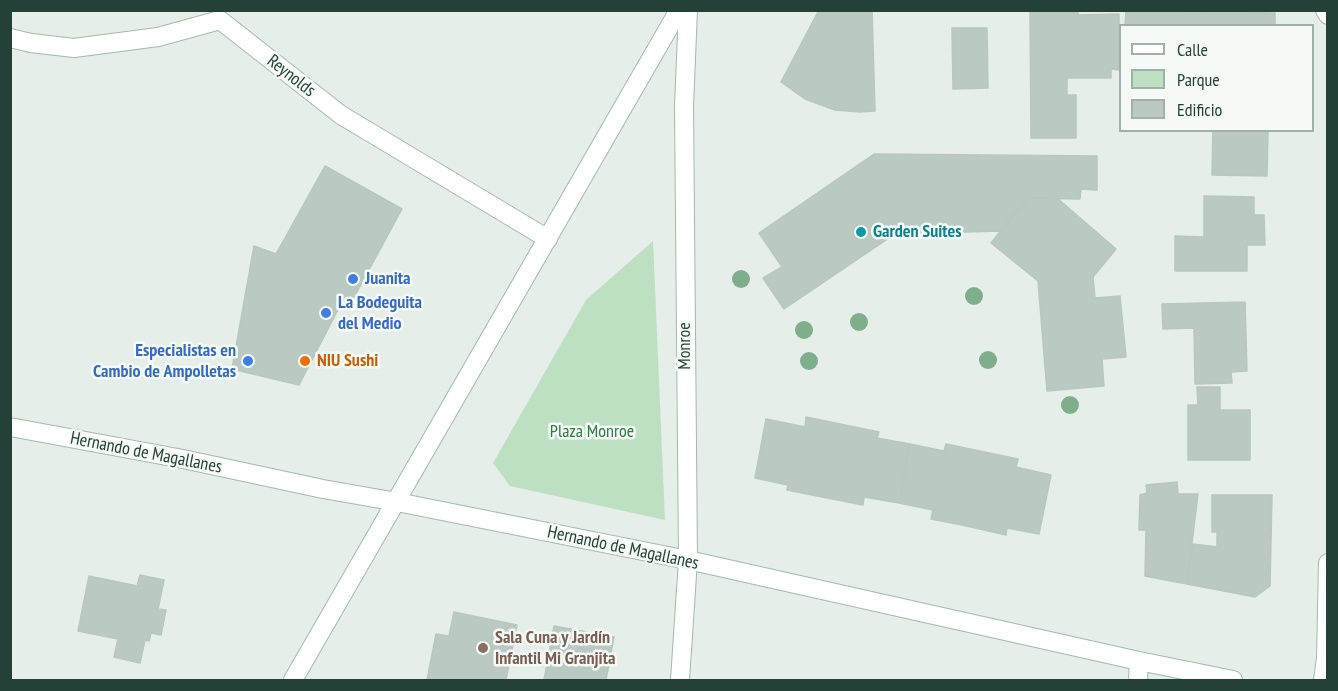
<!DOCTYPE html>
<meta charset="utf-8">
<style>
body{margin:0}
#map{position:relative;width:1338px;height:691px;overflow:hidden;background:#e5eee9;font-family:"PT Sans Narrow",sans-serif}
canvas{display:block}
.frame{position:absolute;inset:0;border:12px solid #234136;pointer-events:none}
.legend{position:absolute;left:1119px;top:24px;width:195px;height:108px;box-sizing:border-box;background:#f6faf7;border:2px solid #a2b0aa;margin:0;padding:8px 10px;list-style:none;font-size:18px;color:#234136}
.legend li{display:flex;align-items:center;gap:12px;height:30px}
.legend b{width:30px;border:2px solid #a2b0aa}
</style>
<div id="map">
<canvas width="1338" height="691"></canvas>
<div class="frame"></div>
<ul class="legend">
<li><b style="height:8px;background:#fff"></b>Calle</li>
<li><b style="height:16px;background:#bde0c3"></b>Parque</li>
<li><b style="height:16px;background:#bac9c2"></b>Edificio</li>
</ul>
</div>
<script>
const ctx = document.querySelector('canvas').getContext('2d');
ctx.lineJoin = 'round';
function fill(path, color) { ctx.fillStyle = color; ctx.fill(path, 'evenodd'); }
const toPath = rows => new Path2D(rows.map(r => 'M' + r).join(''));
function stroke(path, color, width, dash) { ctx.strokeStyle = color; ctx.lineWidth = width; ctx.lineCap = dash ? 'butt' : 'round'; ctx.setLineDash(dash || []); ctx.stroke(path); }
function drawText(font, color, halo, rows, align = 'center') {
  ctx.font = font + ' "PT Sans Narrow",sans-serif'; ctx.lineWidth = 5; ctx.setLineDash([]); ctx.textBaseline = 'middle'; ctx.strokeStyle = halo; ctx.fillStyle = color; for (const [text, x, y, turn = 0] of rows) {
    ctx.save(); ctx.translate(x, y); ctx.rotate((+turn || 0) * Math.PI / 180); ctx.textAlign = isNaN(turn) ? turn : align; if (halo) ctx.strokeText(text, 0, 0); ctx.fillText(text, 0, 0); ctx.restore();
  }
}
fill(toPath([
 [653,241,665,520,510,486,493,463,586,300]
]), '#bde0c3');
const building = toPath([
 [819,10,872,10,875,111,860,112,835,110,805,99,781,82,819,10],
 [1030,10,1078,11,1078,15,1119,14,1119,70,1111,69,1111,78,1067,78,1067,95,1076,95,1076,138,1031,138,1030,10],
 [1126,10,1275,13,1275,26,1125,26,1126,10],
 [952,28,987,28,988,88,953,89,952,28],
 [1213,130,1268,130,1267,176,1212,175,1213,130],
 [874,154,1097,156,1097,190,1081,189,1080,199,1027,198,1000,231,895,234,784,309,763,278,782,267,759,233,874,154],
 [325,166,402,209,351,303,343,300,299,385,232,369,254,246,276,254,325,166],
 [1204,196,1254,197,1254,215,1264,215,1265,245,1247,245,1247,271,1175,271,1175,236,1204,237,1204,196],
 [1027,198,1057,198,1116,249,1093,277,1095,298,1120,296,1126,357,1102,359,1104,386,1047,391,1038,281,991,243,1027,198],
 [1245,302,1247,371,1231,372,1232,383,1195,384,1194,328,1163,329,1162,304,1245,302],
 [1197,387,1220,387,1220,410,1250,410,1250,460,1188,460,1188,405,1198,405,1197,387],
 [806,417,879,432,877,438,910,444,899,503,864,497,863,505,787,490,788,485,755,478,766,419,805,427,806,417],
 [910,444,944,451,946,444,1018,459,1016,467,1051,475,1039,534,1007,528,1006,535,962,525,931,519,933,510,899,503,910,444],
 [1177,482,1178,494,1198,494,1187,584,1145,576,1146,530,1139,530,1140,495,1147,493,1146,485,1177,482],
 [1212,495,1272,495,1270,586,1255,597,1187,584,1193,544,1217,547,1217,532,1212,532,1212,495],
 [140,575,164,580,158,609,166,610,161,635,151,633,149,641,145,640,140,663,114,657,118,639,78,631,89,576,137,586,140,575],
 [454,612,517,625,506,680,427,680,436,634,449,636,454,612],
 [554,626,614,637,606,680,544,680,554,626]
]);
fill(building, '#bac9c2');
stroke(building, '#b7c8bf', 1.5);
const street = toPath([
 [1325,10,1328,15],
 [220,20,341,115,548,239],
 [10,38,31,43,74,48,158,37,220,20],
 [680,680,688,560,684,106,688,10],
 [1138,680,1139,661],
 [1323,680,1326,658,1328,563]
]);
const secondary = toPath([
 [10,427,183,459,323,489,397,502,688,560,1139,661,1233,680],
 [293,680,679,10]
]);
stroke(street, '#a7b7b0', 20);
stroke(secondary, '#a2bab0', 20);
stroke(street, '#fff', 18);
stroke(secondary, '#fff', 18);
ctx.fillStyle = '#7fae8d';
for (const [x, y] of [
 [741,279],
 [974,296],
 [859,322],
 [804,330],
 [988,360],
 [809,361],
 [1070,405]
]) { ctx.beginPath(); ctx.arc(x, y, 9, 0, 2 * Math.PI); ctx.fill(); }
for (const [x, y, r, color] of [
 [861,232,6,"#0f9aa8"],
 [353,279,6,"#3f7fe0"],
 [326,313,6,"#3f7fe0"],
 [248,361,6,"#3f7fe0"],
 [305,361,6,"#e8710a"],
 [483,648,6,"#8d6e63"]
]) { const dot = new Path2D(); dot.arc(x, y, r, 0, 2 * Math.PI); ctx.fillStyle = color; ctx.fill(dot); stroke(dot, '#f6faf7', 2); }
drawText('18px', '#234136', '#f6faf7', [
 ["Reynolds",291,76,38],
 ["Monroe",685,346,-90],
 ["Hernando de Magallanes",146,453,11],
 ["Hernando de Magallanes",623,548,12]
]);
drawText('bold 18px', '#0d838f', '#f6faf7', [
 ["Garden Suites",873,232]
], 'left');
drawText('bold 18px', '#366cbe', '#f6faf7', [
 ["Juanita",365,279],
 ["La Bodeguita",338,303],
 ["del Medio",338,324],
 ["Especialistas en",236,351,"right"],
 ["Cambio de Ampolletas",236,372,"right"]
], 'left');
drawText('bold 18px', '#c56008', '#f6faf7', [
 ["NIU Sushi",317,361]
], 'left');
drawText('18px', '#2c7942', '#f6faf7', [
 ["Plaza Monroe",592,432]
]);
drawText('bold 18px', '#785e54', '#f6faf7', [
 ["Sala Cuna y Jardín",495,638],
 ["Infantil Mi Granjita",495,659]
], 'left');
</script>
